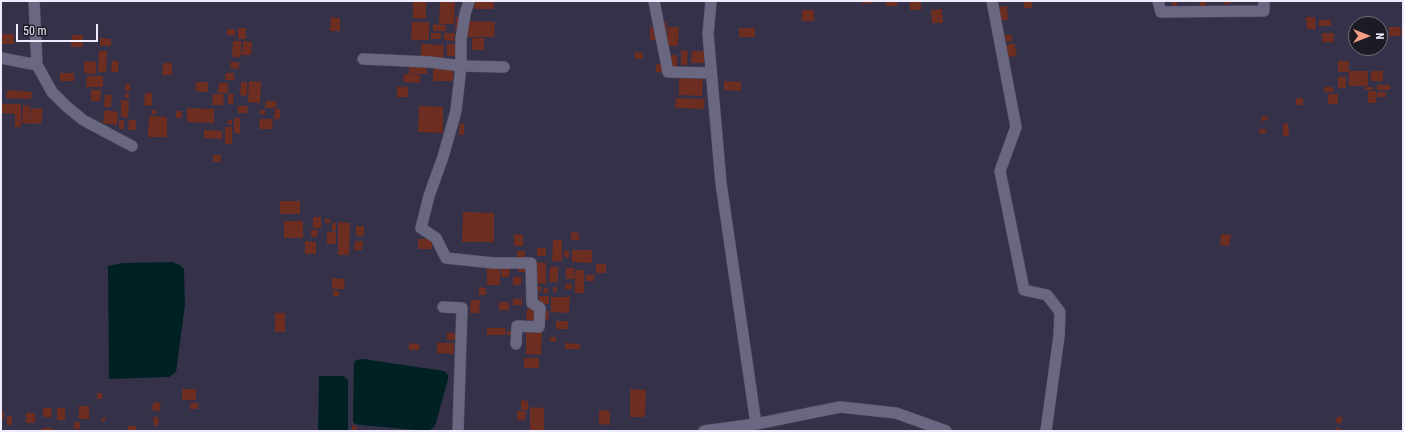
<!DOCTYPE html>
<style>
body{margin:0}
#map{position:relative;width:1404px;height:432px;overflow:hidden;background:#343149;font-family:"Roboto Condensed",sans-serif}
canvas{display:block}
.frame{position:absolute;inset:0;border:2px solid #efedfd;pointer-events:none}
.north{position:absolute;left:1348px;top:16px;width:40px;height:40px;box-sizing:border-box;background:#1c1b25;border:1px solid #706f7b;border-radius:50%;rotate:90deg;font-size:11px;font-weight:700;line-height:16px;text-align:center;color:#efedfd}
.north::after{content:'';display:block;margin:auto;width:14px;height:18px;background:#f39f86;clip-path:polygon(50% 0,100% 100%,50% 72%,0 100%)}
.scale{position:absolute;left:16px;top:24px;width:82px;height:18px;box-sizing:border-box;border:2px solid #efedfd;border-top:0;padding-left:5px;font-size:12px;line-height:14px;white-space:nowrap;color:#efedfd;-webkit-text-stroke:3px #1c1b25;paint-order:stroke}
</style>
<div id="map">
<canvas width="1404" height="432"></canvas>
<div class="frame"></div>
<div class="north">N</div>
<div class="scale">50 m</div>
</div>
<script>
const ctx = document.querySelector('canvas').getContext('2d');
ctx.lineJoin = 'round';
function fill(path, color) { ctx.fillStyle = color; ctx.fill(path, 'evenodd'); }
const toPath = rows => new Path2D(rows.map(r => 'M' + r).join(''));
function stroke(path, color, width, dash) { ctx.strokeStyle = color; ctx.lineWidth = width; ctx.lineCap = dash ? 'butt' : 'round'; ctx.setLineDash(dash || []); ctx.stroke(path); }
fill(toPath([
 [172,262,180,265,184,269,185,305,176,372,169,377,109,379,108,266,123,263],
 [363,359,444,371,448,375,448,379,436,423,433,428,428,431,359,425,354,423,353,421,354,363,356,360],
 [319,376,343,376,348,380,348,431,318,431]
]), '#002124');
fill(toPath([
 [413,1,426,1,426,19,413,18],
 [475,1,494,1,494,9,474,9],
 [862,1,873,1,873,3,862,4],
 [886,1,897,1,897,6,886,6],
 [910,1,921,1,921,10,910,10],
 [1024,1,1032,1,1032,8,1024,8],
 [1172,1,1177,1,1177,10,1172,10],
 [1200,1,1206,1,1206,10,1200,10],
 [1224,1,1230,1,1230,4,1224,4],
 [440,2,455,2,454,24,439,24],
 [1007,6,1008,20,998,21,996,7],
 [942,9,943,23,932,23,931,10],
 [802,10,814,10,814,21,802,21],
 [331,17,340,18,340,31,330,31],
 [456,17,461,17,460,31,455,31],
 [1306,17,1315,17,1316,29,1307,29],
 [1319,20,1331,20,1331,26,1319,26],
 [468,21,495,22,494,37,467,37],
 [412,22,429,22,429,40,411,40],
 [661,23,667,23,667,33,661,33],
 [433,24,446,25,446,31,433,31],
 [650,27,658,27,657,40,650,40],
 [668,27,679,27,678,46,667,46],
 [1389,27,1400,27,1400,36,1389,36],
 [1401,27,1403,27,1403,36,1401,36],
 [238,28,246,28,246,39,238,39],
 [739,28,755,28,755,37,739,37],
 [227,29,235,29,235,36,227,35],
 [431,33,441,33,441,39,431,39],
 [444,33,455,33,454,41,444,40],
 [1322,33,1334,33,1334,42,1322,42],
 [1,34,14,34,14,44,1,44],
 [72,35,83,35,83,47,71,47],
 [1005,35,1012,35,1012,41,1006,42],
 [100,38,111,39,111,46,100,46],
 [472,38,484,38,484,50,472,50],
 [233,41,241,41,241,57,232,57],
 [243,41,252,42,251,55,242,55],
 [1014,43,1017,55,1006,58,1003,46],
 [421,44,444,45,443,60,421,59],
 [447,44,459,44,459,56,447,56],
 [681,50,688,51,687,65,681,65],
 [99,51,107,51,106,72,98,72],
 [692,51,705,51,704,63,691,63],
 [635,52,643,53,643,59,635,59],
 [668,55,677,55,677,68,668,67],
 [84,61,96,62,96,74,84,73],
 [112,61,119,61,118,72,111,72],
 [1338,61,1349,61,1349,72,1338,72],
 [231,62,239,62,239,69,230,68],
 [163,63,172,63,172,75,162,75],
 [409,64,427,65,427,74,409,74],
 [656,64,666,64,666,73,656,72],
 [433,68,453,68,453,81,433,81],
 [1349,71,1368,71,1368,86,1349,86],
 [1371,71,1383,71,1383,81,1371,81],
 [60,73,74,73,74,81,60,81],
 [226,73,234,73,234,80,225,80],
 [404,74,420,75,420,83,403,82],
 [87,76,103,76,103,87,86,87],
 [1338,77,1346,77,1346,88,1338,88],
 [679,78,703,79,702,96,679,95],
 [249,81,261,82,260,103,248,102],
 [724,81,741,82,741,91,724,90],
 [196,82,208,82,208,92,195,91],
 [241,82,247,82,247,96,240,95],
 [219,83,228,83,228,93,218,93],
 [125,84,130,84,130,91,125,91],
 [1377,85,1390,85,1390,90,1377,90],
 [397,87,408,87,408,97,397,97],
 [1324,87,1333,87,1333,92,1324,92],
 [1365,87,1373,87,1373,90,1365,90],
 [7,90,32,92,31,99,6,98],
 [91,90,101,90,100,101,91,101],
 [1368,91,1376,91,1376,103,1368,103],
 [1377,92,1386,92,1386,97,1377,97],
 [125,93,129,94,129,98,125,98],
 [145,93,152,93,152,106,144,105],
 [213,94,224,94,223,105,212,105],
 [228,94,234,94,233,104,228,104],
 [1328,94,1338,94,1338,104,1328,104],
 [105,95,112,95,111,107,104,107],
 [676,98,705,99,704,109,675,108],
 [1296,98,1303,98,1303,105,1296,105],
 [121,100,129,101,128,118,121,117],
 [266,101,276,101,276,108,265,108],
 [2,104,21,104,21,127,15,127,15,114,2,113],
 [23,105,30,106,29,124,22,123],
 [238,106,248,106,247,113,238,113],
 [419,106,443,107,443,133,418,132],
 [31,108,43,109,41,124,29,123],
 [187,108,214,109,214,123,187,122],
 [275,109,280,109,280,119,274,119],
 [105,110,118,112,117,125,103,123],
 [152,110,156,110,156,115,152,114],
 [260,110,265,110,265,115,260,114],
 [176,111,182,111,182,118,176,118],
 [149,116,167,117,167,137,148,137],
 [1267,116,1268,120,1261,121,1261,117],
 [234,118,240,118,240,134,234,133],
 [260,119,273,119,272,129,259,129],
 [119,120,124,120,124,129,119,129],
 [129,120,136,120,136,130,128,130],
 [228,120,232,120,232,125,228,125],
 [460,123,464,124,464,135,459,135],
 [1288,123,1289,136,1283,136,1283,124],
 [225,127,232,127,232,144,225,144],
 [1259,129,1266,129,1266,133,1260,134],
 [204,130,222,131,222,139,204,138],
 [213,155,221,155,221,162,213,162],
 [280,201,300,201,300,214,280,214],
 [463,212,494,213,494,242,462,242],
 [313,217,321,217,321,228,313,228],
 [325,219,330,219,330,223,325,223],
 [284,221,303,221,303,238,284,238],
 [338,222,350,223,349,255,338,255],
 [332,223,336,223,336,231,332,231],
 [356,226,364,226,364,236,356,236],
 [311,230,318,230,317,237,311,237],
 [327,232,336,232,336,244,327,244],
 [571,232,579,233,579,240,571,240],
 [514,234,523,235,523,246,514,246],
 [1221,234,1231,235,1229,246,1220,245],
 [418,239,433,239,432,249,418,249],
 [553,240,562,240,562,261,552,261],
 [305,241,316,242,316,254,305,254],
 [355,241,363,241,362,250,354,250],
 [537,248,546,248,546,256,537,256],
 [572,250,592,250,592,263,572,262],
 [517,251,525,251,525,259,517,259],
 [564,251,569,251,569,258,564,257],
 [537,262,546,263,546,284,536,283],
 [596,264,606,264,606,273,596,273],
 [487,266,500,266,500,285,487,285],
 [518,267,526,267,526,272,518,272],
 [550,267,558,267,558,282,549,282],
 [501,268,510,268,509,277,501,277],
 [566,268,574,268,574,279,566,279],
 [575,270,584,270,584,293,575,293],
 [586,275,594,275,594,281,586,281],
 [513,277,521,277,521,285,513,285],
 [332,278,345,279,344,289,332,289],
 [565,284,572,284,572,289,565,289],
 [534,286,541,286,541,291,534,291],
 [479,287,486,288,486,295,479,295],
 [553,287,557,287,557,292,553,292],
 [544,288,548,288,548,293,543,293],
 [333,291,339,291,339,296,333,296],
 [539,296,549,296,549,304,539,304],
 [551,297,570,297,569,313,551,312],
 [513,299,522,299,522,305,513,305],
 [471,300,480,300,479,313,470,313],
 [499,302,509,302,509,310,499,310],
 [527,309,537,309,536,321,526,320],
 [542,311,549,311,548,320,542,320],
 [275,313,285,313,285,332,275,332],
 [556,321,568,321,568,329,556,329],
 [487,328,506,328,505,335,487,335],
 [507,331,514,331,514,335,507,335],
 [526,331,542,331,541,355,526,354],
 [447,333,460,333,460,340,447,340],
 [550,337,556,337,556,342,550,341],
 [409,343,419,344,419,350,409,350],
 [437,343,454,343,454,354,437,353],
 [565,343,580,344,580,349,565,349],
 [524,358,539,358,539,368,524,368],
 [182,389,196,389,196,400,182,400],
 [630,389,646,390,645,417,630,417],
 [97,393,102,393,102,399,97,399],
 [521,400,528,401,528,410,521,410],
 [154,402,161,403,159,412,151,409],
 [190,403,198,403,198,409,190,409],
 [79,406,89,406,89,419,79,419],
 [530,407,544,408,544,431,530,431],
 [43,408,52,408,51,417,43,417],
 [57,408,65,408,65,420,57,420],
 [599,410,610,411,610,425,599,424],
 [517,411,526,411,525,420,517,420],
 [1,412,4,412,4,419,1,419],
 [26,413,35,413,35,423,26,423],
 [7,416,12,416,12,425,7,425],
 [1338,416,1343,418,1340,424,1335,422],
 [106,417,105,421,101,421,102,418],
 [153,417,158,417,159,425,154,426],
 [74,422,80,422,80,429,74,429],
 [352,425,357,427,356,431,352,431],
 [128,426,136,426,136,431,128,431],
 [1338,427,1343,431,1334,431],
 [42,428,53,428,53,431,42,431]
]), '#6e2d21');
const minor = toPath([
 [34,1,37,65,52,92,65,105,83,120,132,146],
 [654,1,668,72,711,73],
 [711,1,708,34,721,183,756,424],
 [992,1,1016,127,1000,171,1024,290,1047,295,1060,312,1059,336,1046,431],
 [1158,1,1161,12,1264,11,1264,1],
 [1,58,37,65],
 [363,59,429,62,461,66,461,39,465,14,469,1],
 [504,67,461,66,456,111,443,157,429,196,421,228,436,238,446,258,493,263,531,263,532,303,540,308,539,327,517,326,516,344],
 [443,307,462,308,458,431],
 [704,431,756,424,840,407,896,413,946,431]
]);
stroke(minor, '#534f64', 12);
stroke(minor, '#6a6781', 11);
</script>
